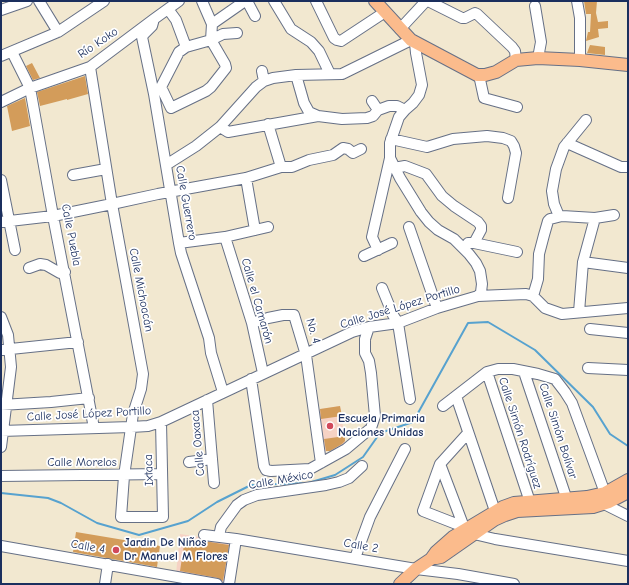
<!DOCTYPE html>
<meta charset="utf-8">
<style>
body{margin:0}
#map{position:relative;width:629px;height:585px;overflow:hidden;background:#f2e8d0;font-family:"Comic Neue",sans-serif}
canvas{display:block}
.frame{position:absolute;inset:0;border:2px solid #1b2f5e;pointer-events:none}
</style>
<div id="map">
<canvas width="629" height="585"></canvas>
<div class="frame"></div>
</div>
<script>
const ctx = document.querySelector('canvas').getContext('2d');
ctx.lineJoin = 'round';
function fill(path, color) { ctx.fillStyle = color; ctx.fill(path, 'evenodd'); }
const toPath = rows => new Path2D(rows.map(r => 'M' + r).join(''));
function stroke(path, color, width, dash) { ctx.strokeStyle = color; ctx.lineWidth = width; ctx.lineCap = dash ? 'butt' : 'round'; ctx.setLineDash(dash || []); ctx.stroke(path); }
function drawText(font, color, halo, rows, align = 'center') {
  ctx.font = font + ' "Comic Neue",sans-serif'; ctx.lineWidth = 3.5; ctx.setLineDash([]); ctx.textBaseline = 'middle'; ctx.strokeStyle = halo; ctx.fillStyle = color; for (const [text, x, y, turn = 0] of rows) {
    ctx.save(); ctx.translate(x, y); ctx.rotate((+turn || 0) * Math.PI / 180); ctx.textAlign = isNaN(turn) ? turn : align; if (halo) ctx.strokeText(text, 0, 0); ctx.fillText(text, 0, 0); ctx.restore();
  }
}
fill(toPath([
 [340,406,346,448,321,452,315,410],
 [180,534,233,542,225,584,176,574]
]), '#f6d2c4');
stroke(toPath([
 [1,493,48,498,61,503,97,523,139,535,188,521,217,502,251,485,308,483,335,475,363,457,380,433,413,422,468,323,488,322,535,350,593,407,610,434,628,446]
]), '#57a2cf', 2);
fill(toPath([
 [584,1,597,1,596,13,598,22,608,21,608,28,598,29,599,37,586,41,588,32,590,32,591,14,586,14],
 [590,45,605,47,605,55,587,53],
 [32,63,40,78,33,80,26,66],
 [85,76,88,94,67,100,67,99,40,106,37,92],
 [25,98,30,126,12,131,7,106],
 [340,406,342,416,321,419,320,409],
 [345,436,345,441,342,444,330,451,326,451,324,439],
 [76,532,160,546,157,567,73,552],
 [185,538,229,545,223,581,218,578,180,571]
]), '#d39c5a');
const minor = toPath([
 [39,1,58,32],
 [247,1,255,16],
 [274,1,291,29,311,42,319,51,330,74],
 [316,1,334,38,337,40,341,41,385,12],
 [428,1,462,18,465,18,475,13,477,14,512,47,515,51,516,60],
 [577,1,580,18,580,60],
 [535,6,541,42,538,58],
 [168,9,176,20,186,47],
 [1,10,27,1],
 [154,19,152,26,144,34,142,37,154,94,179,243,181,253,209,338,211,353,223,392],
 [212,24,245,1],
 [400,29,426,1],
 [12,52,30,88,53,216,94,428],
 [1,56,58,32,104,1],
 [90,67,112,204,143,374,141,389,133,414,124,476,121,517,163,517,161,422],
 [262,71,264,81],
 [296,75,304,103,309,112,318,116],
 [479,75,484,98,517,107],
 [161,87,171,108,206,91,211,87,226,68,225,64,211,40,212,24,202,1],
 [157,91,161,87,179,52,186,47,211,40,223,34,237,33],
 [372,101,378,110],
 [1,102,30,88,90,67,154,19,179,1],
 [268,124,281,167],
 [220,127,228,132,318,116,342,119,367,118,373,116,378,110,389,106,397,106,405,110],
 [391,139,427,147,453,139,487,136,503,138,511,141,514,146,516,153,508,198],
 [567,143,621,167,628,167],
 [166,165,196,146,220,127,256,87,264,81,273,78,296,75,342,74,411,40],
 [394,168,405,166,426,174,442,196,454,206,478,222,481,226,481,230,474,243],
 [73,175,106,169],
 [246,178,255,230],
 [1,180,15,250],
 [559,216,554,204,552,191,556,169,564,147,586,120],
 [1,222,53,216,112,204,158,194,246,178,281,167,292,167,309,160,333,155,343,148,348,149,353,153,361,149],
 [409,227,437,308],
 [225,237,252,323,263,373],
 [179,243,225,237,268,227],
 [468,243,474,243,517,252],
 [378,250,372,237,390,158],
 [364,256,392,243],
 [583,262,628,268],
 [29,268,40,264,46,265,60,273,65,272],
 [382,288,393,315,398,323,410,399],
 [478,296,526,294,533,296,545,308,562,314,628,308],
 [533,296,538,279,539,254,544,235,548,221,550,219,562,216,595,218,614,215],
 [579,312,583,262,595,218],
 [1,317,8,335,11,367,1,447],
 [252,323,268,318,283,315,294,315,306,355,321,463],
 [590,329,628,333],
 [1,350,78,342],
 [588,368,628,370],
 [487,372,530,502],
 [524,372,567,500],
 [251,379,264,466,266,470,271,471,310,469,346,449,371,428,375,416,371,373,369,361,365,353,365,339,369,327],
 [456,396,495,511],
 [207,400,214,483],
 [1,405,51,402,89,398],
 [443,406,487,372,498,369,513,369,538,374,555,379,565,392,572,403,605,493],
 [1,431,131,427,148,426,161,422,352,332,369,327,398,323,437,308,478,296,481,292,482,284,480,271,476,263,469,254,454,239,438,230,429,222,421,212,400,178,390,158,390,143,399,117,405,110,413,103,419,95,422,85,416,53,415,43],
 [189,462,212,459],
 [440,464,465,530],
 [1,476,162,474],
 [604,504,628,516],
 [464,527,423,511,440,464,468,433],
 [474,534,495,539,628,561],
 [204,535,236,539,416,569,458,574,514,584],
 [219,536,221,527,237,505,244,500,257,495,326,485,339,482,349,478,362,466],
 [1,546,217,584],
 [355,558,370,517,405,449],
 [105,584,108,564],
 [229,584,236,539]
]);
const major = toPath([
 [375,1,411,40,477,75,485,75,496,72,516,60,538,58,580,60,628,65],
 [436,558,441,557,494,520,505,515,517,511,593,507,609,502,628,492],
 [400,584,416,569,431,559,436,552,453,537,503,507,514,503,587,497,605,493,628,480]
]);
stroke(minor, '#667086', 12);
stroke(major, '#667086', 14);
stroke(minor, '#fff', 10);
stroke(major, '#fbbb8c', 12);
for (const [x, y, r, color] of [
 [330,426,4,"#d1495b"],
 [116,550,4,"#d1495b"]
]) { const dot = new Path2D(); dot.arc(x, y, r, 0, 2 * Math.PI); ctx.fillStyle = color; ctx.fill(dot); stroke(dot, '#fff', 1.5); }
drawText('12px', '#1b2f5e', '#fff', [
 ["Río Koko",98,43,-34],
 ["Calle Guerrero",186,203,80],
 ["Calle Puebla",71,235,79],
 ["Calle Michoacán",141,290,79],
 ["Calle el Camarón",257,301,74],
 ["Calle José López Portillo",400,307,-17],
 ["No. 4",313,331,74],
 ["Calle José López Portillo",89,414,-3],
 ["Calle Simón Bolívar",558,431,72],
 ["Calle Simón Rodríguez",520,433,72],
 ["Calle Oaxaca",198,443,-95],
 ["Calle Morelos",82,463],
 ["Ixtaca",149,470,-92],
 ["Calle México",281,480,-10],
 ["Calle 2",361,546,10],
 ["Calle 4",88,547,10]
]);
drawText('bold 12px', '#1b2f5e', '#fff', [
 ["Escuela Primaria",338,419],
 ["Naciones Unidas",338,433],
 ["Jardin De Niños",124,543],
 ["Dr Manuel M Flores",124,557]
], 'left');
</script>
